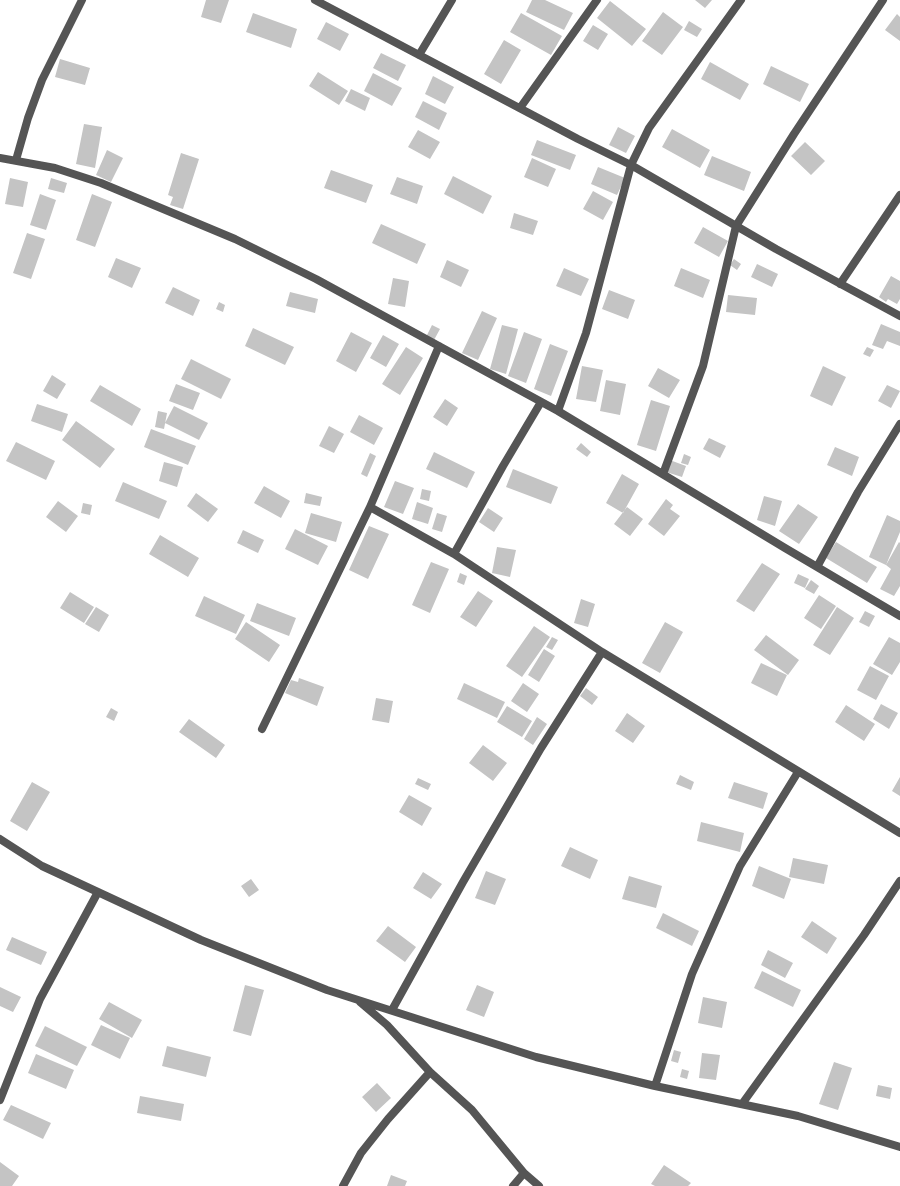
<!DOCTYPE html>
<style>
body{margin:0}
canvas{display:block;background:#fff}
</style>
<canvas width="900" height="1186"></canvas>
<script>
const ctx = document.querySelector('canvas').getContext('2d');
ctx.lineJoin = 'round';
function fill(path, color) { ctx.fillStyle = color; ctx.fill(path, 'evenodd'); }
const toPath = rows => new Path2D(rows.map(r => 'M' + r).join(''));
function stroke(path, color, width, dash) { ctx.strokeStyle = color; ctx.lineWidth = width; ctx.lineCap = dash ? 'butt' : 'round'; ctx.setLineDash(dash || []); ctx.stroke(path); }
fill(toPath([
 [206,0,229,0,221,23,201,17],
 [532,0,545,0,573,13,564,30,526,12],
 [695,0,712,0,705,8],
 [610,1,646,29,632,46,597,18],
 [663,12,683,27,662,55,642,41],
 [253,13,297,29,291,48,246,32],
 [521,13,562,36,551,55,510,32],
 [897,14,900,17,900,41,885,30],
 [689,21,702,29,697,37,684,30],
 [326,22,349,34,340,51,317,39],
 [593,25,608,34,598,50,583,41],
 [504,40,521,50,501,84,484,74],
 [381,53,406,65,398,81,373,68],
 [60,59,90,68,85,85,55,77],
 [710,62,749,84,740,100,701,79],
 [771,66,809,84,800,102,763,84],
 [318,72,348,91,339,105,309,86],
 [373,73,402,88,392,106,364,91],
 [433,76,454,87,445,104,425,94],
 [351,89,370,98,365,111,345,101],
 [423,101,447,113,439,130,415,117],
 [84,124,102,127,95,168,76,164],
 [618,127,635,136,626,153,609,145],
 [672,129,710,150,700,168,662,147],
 [418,130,440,142,430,159,408,147],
 [537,140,576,155,570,170,531,155],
 [805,142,825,161,811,175,791,156],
 [107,150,123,158,111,182,96,175],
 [181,153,199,159,183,209,170,205,173,197,168,195],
 [712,156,751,172,744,191,704,175],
 [532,158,556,169,548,187,524,177],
 [598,167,625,178,617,195,591,184],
 [331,170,373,185,366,203,324,188],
 [453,176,492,196,483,214,444,194],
 [397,177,423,186,417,204,390,194],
 [10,178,28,182,23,207,5,204],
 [51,178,67,183,64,193,48,189],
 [593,191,613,202,603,220,583,209],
 [40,194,56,200,46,230,30,225],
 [92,194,112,202,95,247,76,240],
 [514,213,538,221,533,235,510,228],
 [381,224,426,244,417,264,372,243],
 [703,227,728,241,719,257,694,243],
 [27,233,45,239,31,279,13,273],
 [116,258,141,268,132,288,108,277],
 [734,259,741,264,737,270,730,265],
 [447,260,469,270,461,287,440,277],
 [757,264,778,274,772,287,751,277],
 [564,268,589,279,581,296,556,286],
 [681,268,710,280,703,298,674,286],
 [891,276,900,281,900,299,897,304,888,299,886,302,879,297],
 [393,278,409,281,405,307,388,304],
 [173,287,200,300,193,316,165,303],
 [609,290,635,300,628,319,602,309],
 [290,292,318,299,315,313,286,306],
 [728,295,757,298,755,315,726,312],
 [219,302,225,305,223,312,216,309],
 [482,311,497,318,478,360,462,353],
 [881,324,900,332,900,346,887,341,883,349,872,345],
 [432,325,440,329,434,340,426,337],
 [502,325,518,329,506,374,490,369],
 [253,328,294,347,285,365,245,346],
 [351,332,372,343,356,372,336,361],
 [524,332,542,339,526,383,508,376],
 [383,335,399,344,386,367,370,358],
 [550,344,568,351,551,396,534,389],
 [406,347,423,358,400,395,382,384],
 [867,347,874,350,870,357,863,354],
 [191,359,231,379,221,399,181,379],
 [582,366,603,370,596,402,576,399],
 [823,366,846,377,832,406,810,396],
 [658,368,680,380,669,398,648,386],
 [52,375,66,384,57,399,43,391],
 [606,380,626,384,620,415,600,411],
 [176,384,200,393,193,410,169,401],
 [100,385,141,409,132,426,90,401],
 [887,385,900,391,891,408,878,401],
 [445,399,458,408,447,426,433,417],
 [651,400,670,406,656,451,637,445],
 [37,404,68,414,62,432,31,421],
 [174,406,208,423,199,440,165,423],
 [158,411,167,413,164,429,155,427],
 [359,415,383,428,374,445,350,432],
 [76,421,115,449,100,468,62,440],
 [329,426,344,434,334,453,319,446],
 [151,429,196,446,188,465,144,447],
 [709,438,726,446,720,458,703,449],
 [16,442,55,461,46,480,6,461],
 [581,443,591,452,587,457,576,449],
 [835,447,859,457,852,476,827,465],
 [434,452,475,472,467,488,426,469],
 [370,453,376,456,367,477,361,474],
 [684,454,691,457,688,465,681,463],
 [667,459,686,466,682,477,663,471],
 [164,462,183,467,177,487,159,481],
 [513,469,558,487,551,504,506,487],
 [622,474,639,484,623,513,606,503],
 [395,481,414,488,403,514,384,507],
 [123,482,167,501,159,519,115,501],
 [264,486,290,501,281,518,254,503],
 [422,489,431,491,429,501,420,499],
 [196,493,218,509,208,522,187,506],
 [306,493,322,497,320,506,304,503],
 [764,496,782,501,775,526,757,520],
 [666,499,673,505,670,509,680,516,664,536,648,524],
 [58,501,78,516,66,532,46,517],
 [417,502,433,508,428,524,412,519],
 [83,503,92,505,90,515,81,513],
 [798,504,818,517,799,544,779,531],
 [627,507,643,519,630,536,614,524],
 [488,508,503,518,494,532,479,522],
 [311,513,342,522,336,542,305,533],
 [437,513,447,516,442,532,432,529],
 [887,515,900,521,900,532,886,565,869,557],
 [369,526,389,534,368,579,349,570],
 [295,529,328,546,318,565,285,549],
 [243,530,264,540,258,553,237,543],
 [160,535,199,558,188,577,149,554],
 [836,542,877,567,867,583,826,558],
 [899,542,900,543,900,586,894,596,880,589,891,569,886,565],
 [497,547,516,550,510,577,492,573],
 [431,562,449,569,430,613,412,605],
 [762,563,780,574,754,612,736,601],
 [460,573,467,576,464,585,457,582],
 [798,574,809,579,805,588,794,583],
 [811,580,819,586,814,594,805,589],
 [478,591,493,601,476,627,460,617],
 [70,592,94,607,84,623,60,608],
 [819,595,836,606,821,629,804,618],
 [204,596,245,615,236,634,195,616],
 [581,599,595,604,588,627,574,623],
 [257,603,296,618,289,636,250,621],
 [96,607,109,615,99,632,85,624],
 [837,607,854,618,830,655,813,645],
 [865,611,875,616,869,627,859,622],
 [246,622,280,645,269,662,235,639],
 [665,622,683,632,660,673,642,663],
 [534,626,550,637,522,677,506,666],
 [766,635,799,660,788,675,754,650],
 [552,637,558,640,552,650,546,647],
 [889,637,900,643,900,662,892,675,873,664],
 [544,649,555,656,539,682,528,675],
 [761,663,787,675,777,696,751,683],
 [870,666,889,676,876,700,857,690],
 [299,678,324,687,317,706,285,693,291,680,298,682],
 [464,683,505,702,497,718,457,699],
 [523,683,539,694,527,712,511,701],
 [586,688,598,697,592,705,580,696],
 [376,698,393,701,389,723,372,720],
 [881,704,898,713,889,729,873,719],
 [846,705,875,724,864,741,835,722],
 [507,706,532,721,522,737,497,722],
 [111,708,118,712,114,721,106,717],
 [627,713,645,726,633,743,615,731],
 [537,717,547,724,533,745,524,739],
 [189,719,225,745,216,758,179,732],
 [483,745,507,763,493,781,469,763],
 [680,775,694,782,691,790,676,784],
 [900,777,900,796,892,791],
 [418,778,431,784,428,790,415,784],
 [32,782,50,792,27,831,10,821],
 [734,782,768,793,763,809,728,798],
 [409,795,432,808,422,826,399,812],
 [701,822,744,833,740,852,697,841],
 [570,847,598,860,590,879,561,866],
 [793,858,828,865,824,884,789,877],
 [759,866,791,879,784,899,752,886],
 [486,871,506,879,495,905,475,898],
 [423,872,442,884,431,899,413,888],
 [629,876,662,886,656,908,622,899],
 [251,879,259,890,249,897,241,886],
 [663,913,699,931,692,946,656,928],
 [812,921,837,938,827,954,801,937],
 [388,926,416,947,405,962,376,941],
 [12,937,47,952,41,965,6,950],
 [768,950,793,963,785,978,761,965],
 [762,971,801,990,793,1007,754,988],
 [245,985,264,990,251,1036,233,1031],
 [477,985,494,992,484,1017,466,1010],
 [0,987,21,997,13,1012,0,1006],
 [703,997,727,1002,722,1028,698,1023],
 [109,1002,142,1020,132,1038,99,1019],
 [101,1025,130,1038,120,1059,91,1045],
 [45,1026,87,1047,77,1066,35,1046],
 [167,1046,211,1057,206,1077,162,1066],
 [674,1050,681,1052,678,1063,671,1061],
 [702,1053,720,1055,716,1080,699,1078],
 [36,1054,74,1070,66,1089,28,1073],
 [834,1062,852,1068,838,1110,819,1104],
 [682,1069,689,1071,687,1079,680,1077],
 [377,1083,391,1098,376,1112,362,1097],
 [878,1085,892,1088,890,1099,876,1096],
 [140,1096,184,1104,181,1121,137,1113],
 [11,1105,51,1123,43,1139,3,1120],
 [0,1162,19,1176,12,1186,0,1186],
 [664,1165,691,1183,688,1186,655,1186,651,1184],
 [391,1175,407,1181,405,1186,387,1186]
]), '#c4c4c4');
stroke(toPath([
 [315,0,578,139,631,165,776,249,900,316],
 [419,55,452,0],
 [520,108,597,0],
 [0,158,55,168,101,183,235,239,316,279,558,411,785,548,900,616],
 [16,160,28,118,42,80,82,0],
 [840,284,900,195],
 [558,411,586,333,631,165,649,128,741,0],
 [663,474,703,366,736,226,794,134,883,0],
 [370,507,454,554,602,652,900,833],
 [454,554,503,466,541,402],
 [817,567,858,492,900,424],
 [262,729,370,507,439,346],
 [0,839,42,866,201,940,327,990,536,1057,655,1086,798,1116,900,1147],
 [360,1002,387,1025,430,1072,472,1110,524,1173,539,1186],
 [392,1010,463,882,541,748,602,652],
 [655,1086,692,974,740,866,798,772],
 [0,1100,40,999,98,892],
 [742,1104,864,935,900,881],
 [343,1186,361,1153,388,1119,430,1072],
 [513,1186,524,1173]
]), '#555', 8);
</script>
